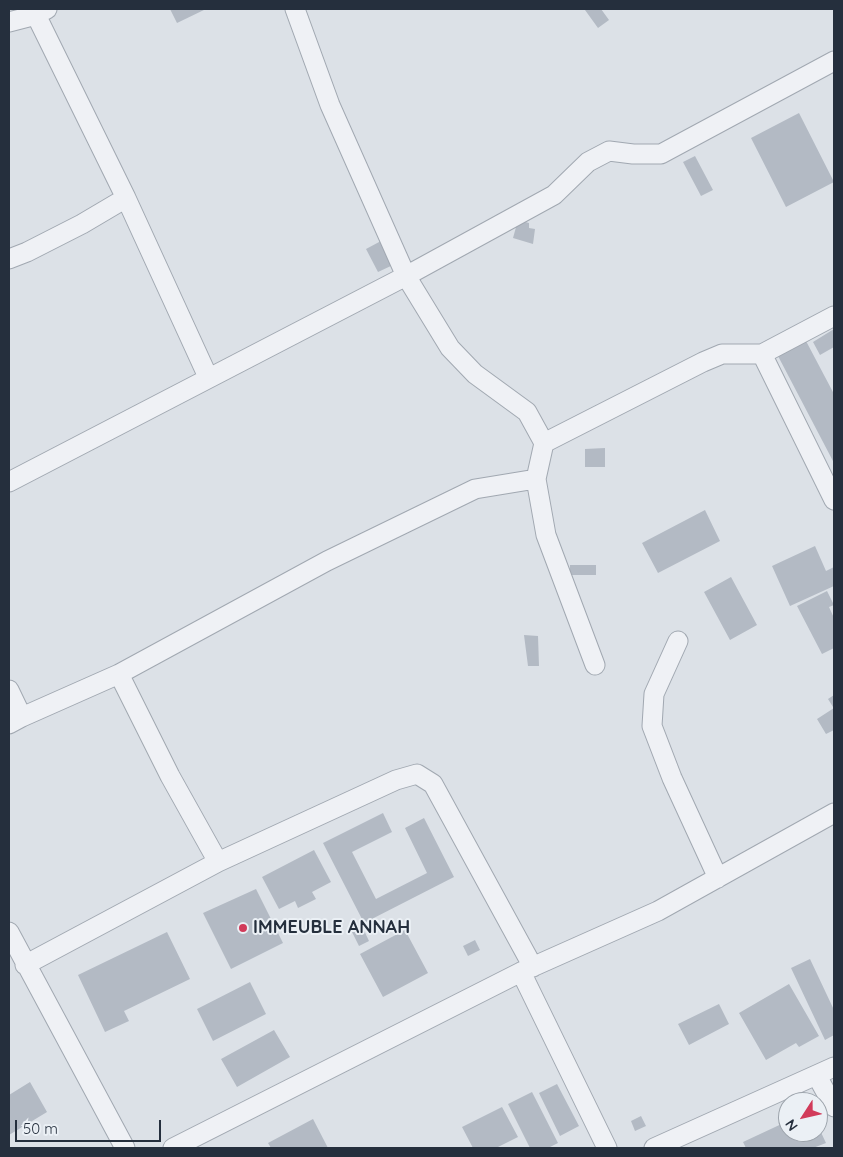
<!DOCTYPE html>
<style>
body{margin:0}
#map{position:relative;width:843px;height:1157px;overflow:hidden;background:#dce1e7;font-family:Quicksand,sans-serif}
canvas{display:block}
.frame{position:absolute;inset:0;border:10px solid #252f3d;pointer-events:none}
.north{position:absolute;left:778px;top:1092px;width:50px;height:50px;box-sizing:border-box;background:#ebf0f5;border:1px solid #9ca3ab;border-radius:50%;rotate:235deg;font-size:14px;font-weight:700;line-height:20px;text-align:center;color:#252f3d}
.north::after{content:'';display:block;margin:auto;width:18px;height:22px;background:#d13b5a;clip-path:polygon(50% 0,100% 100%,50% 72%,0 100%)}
.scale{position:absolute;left:15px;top:1120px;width:146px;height:22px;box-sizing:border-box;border:2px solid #252f3d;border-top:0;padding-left:6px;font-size:15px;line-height:18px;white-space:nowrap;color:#252f3d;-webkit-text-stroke:4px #ebf0f5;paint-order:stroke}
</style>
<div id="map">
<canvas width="843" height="1157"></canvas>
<div class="frame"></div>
<div class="north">N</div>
<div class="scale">50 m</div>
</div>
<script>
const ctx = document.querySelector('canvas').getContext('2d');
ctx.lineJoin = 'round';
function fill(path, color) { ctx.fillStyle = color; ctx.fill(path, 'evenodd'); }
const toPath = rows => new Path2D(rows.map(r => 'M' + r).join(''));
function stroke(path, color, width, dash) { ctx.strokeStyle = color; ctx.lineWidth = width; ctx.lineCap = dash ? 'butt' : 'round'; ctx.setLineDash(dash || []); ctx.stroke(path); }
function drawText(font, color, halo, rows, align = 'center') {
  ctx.font = font + ' Quicksand,sans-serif'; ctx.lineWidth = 4; ctx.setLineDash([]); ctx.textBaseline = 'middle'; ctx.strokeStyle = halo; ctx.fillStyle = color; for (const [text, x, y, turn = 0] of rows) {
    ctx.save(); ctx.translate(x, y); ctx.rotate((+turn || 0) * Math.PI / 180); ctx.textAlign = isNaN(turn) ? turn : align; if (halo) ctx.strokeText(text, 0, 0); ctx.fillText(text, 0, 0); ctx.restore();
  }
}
fill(toPath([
 [170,9,206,9,177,23],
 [587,9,601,9,609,20,598,28,585,10],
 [799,113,834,182,786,207,751,138],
 [695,156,713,190,701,196,683,162],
 [518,220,529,223,529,228,535,229,533,244,513,238],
 [381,241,393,265,378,272,366,249],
 [834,329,834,347,820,355,813,342],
 [806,341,834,394,834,463,778,356],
 [605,448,605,467,585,467,585,449],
 [705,510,720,541,658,573,642,543],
 [815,546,826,571,834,567,834,586,790,606,772,566],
 [570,565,596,565,596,575,570,575],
 [731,577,757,625,730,640,704,592],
 [827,591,834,605,829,607,834,618,834,648,822,654,797,606],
 [524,635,538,636,539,666,528,666],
 [834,695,834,706,833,707,828,699],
 [834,708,834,730,826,734,817,719],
 [383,813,392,832,352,852,376,899,427,873,405,828,424,818,454,877,364,923,323,843],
 [314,850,331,882,312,892,316,899,298,908,295,901,279,909,262,877],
 [256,889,283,943,231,969,203,913],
 [361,924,369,941,359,946,351,930],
 [405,930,428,973,383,997,360,954],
 [167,932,190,979,124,1011,129,1021,105,1032,78,975],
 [475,940,480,950,468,956,463,946],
 [810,959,834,1010,834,1035,825,1040,791,968],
 [250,982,266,1014,213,1041,197,1009],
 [789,984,819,1036,799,1047,796,1043,766,1060,739,1013],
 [719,1004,729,1024,689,1045,678,1024],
 [274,1030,290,1057,237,1087,221,1059],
 [30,1082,47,1112,9,1135,9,1095],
 [557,1084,579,1126,560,1136,539,1093],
 [532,1092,558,1143,548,1148,530,1148,508,1104],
 [502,1107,518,1137,496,1148,473,1148,462,1127],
 [641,1116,646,1126,635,1131,631,1121],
 [313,1119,328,1148,271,1148,268,1143],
 [788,1121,788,1132,818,1132,818,1126,826,1143,813,1148,746,1148,743,1142]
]), '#b3bac4');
const street = toPath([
 [295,9,330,105,406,276,450,348,475,374,527,412,544,443,536,479,546,535,595,665],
 [36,15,126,198,208,377],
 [9,22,36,15,47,9],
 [9,259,27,252,82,224,126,198],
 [834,316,762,354,834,500],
 [544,443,703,362,722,354,762,354],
 [9,482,406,276,554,195,588,162,609,151,633,154,661,154,834,61],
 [678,641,654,694,652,726,672,778,718,878],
 [9,690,22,717,9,724],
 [22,717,119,674],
 [218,862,170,776,119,674,327,561,475,489,536,479],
 [9,932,125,1148],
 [25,965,218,862,396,780,417,774,433,784,533,967],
 [521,972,607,1148],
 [817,1076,834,1107],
 [173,1148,521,972,658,911,834,813],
 [654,1148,834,1067]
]);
stroke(street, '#a1a8b1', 21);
stroke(street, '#eff1f5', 19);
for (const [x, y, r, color] of [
 [243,928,5,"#d13b5a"]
]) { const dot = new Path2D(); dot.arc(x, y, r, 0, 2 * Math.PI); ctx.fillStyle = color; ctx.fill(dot); stroke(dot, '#ebf0f5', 2); }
drawText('bold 18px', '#252f3d', '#ebf0f5', [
 ["IMMEUBLE ANNAH",253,928]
], 'left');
</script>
